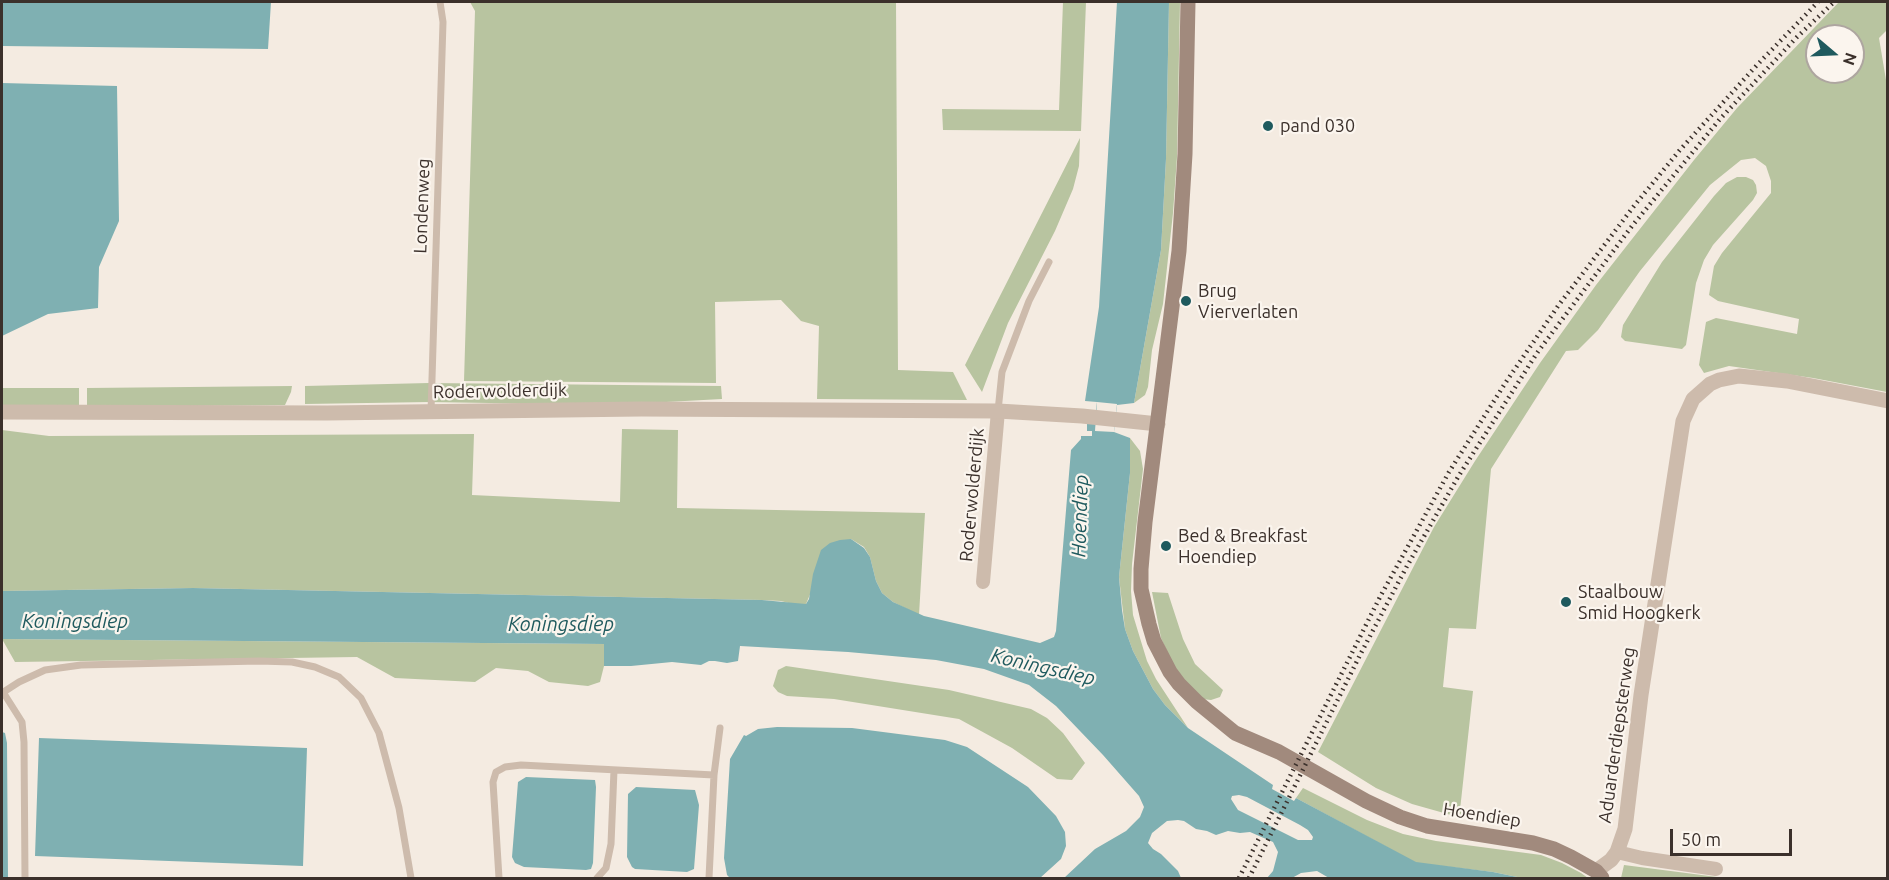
<!DOCTYPE html>
<style>
body{margin:0}
#map{position:relative;width:1889px;height:880px;overflow:hidden;background:#f4ebe1;font-family:Ubuntu,sans-serif}
canvas{display:block}
.frame{position:absolute;inset:0;border:3px solid #3b302b;pointer-events:none}
.north{position:absolute;left:1805px;top:24px;width:60px;height:60px;box-sizing:border-box;background:#fbf5ee;border:2px solid #aea6a0;border-radius:50%;rotate:109deg;font-size:16px;font-weight:700;line-height:24px;text-align:center;color:#3b302b}
.north::after{content:'';display:block;margin:auto;width:21px;height:27px;background:#1f5a5e;clip-path:polygon(50% 0,100% 100%,50% 72%,0 100%)}
.scale{position:absolute;left:1670px;top:829px;width:122px;height:27px;box-sizing:border-box;border:3px solid #3b302b;border-top:0;padding-left:8px;font-size:18px;line-height:21px;white-space:nowrap;color:#3b302b;-webkit-text-stroke:4px #fbf5ee;paint-order:stroke}
</style>
<div id="map">
<canvas width="1889" height="880"></canvas>
<div class="frame"></div>
<div class="north">N</div>
<div class="scale">50 m</div>
</div>
<script>
const ctx = document.querySelector('canvas').getContext('2d');
ctx.lineJoin = 'round';
function fill(path, color) { ctx.fillStyle = color; ctx.fill(path, 'evenodd'); }
const toPath = rows => new Path2D(rows.map(r => 'M' + r).join(''));
function stroke(path, color, width, dash) { ctx.strokeStyle = color; ctx.lineWidth = width; ctx.lineCap = dash ? 'butt' : 'round'; ctx.setLineDash(dash || []); ctx.stroke(path); }
function drawText(font, color, halo, rows, align = 'center') {
  ctx.font = font + ' Ubuntu,sans-serif'; ctx.lineWidth = 4.5; ctx.setLineDash([]); ctx.textBaseline = 'middle'; ctx.strokeStyle = halo; ctx.fillStyle = color; for (const [text, x, y, turn = 0] of rows) {
    ctx.save(); ctx.translate(x, y); ctx.rotate((+turn || 0) * Math.PI / 180); ctx.textAlign = isNaN(turn) ? turn : align; if (halo) ctx.strokeText(text, 0, 0); ctx.fillText(text, 0, 0); ctx.restore();
  }
}
fill(toPath([
 [470,2,896,2,898,370,953,372,967,400,817,399,819,326,801,321,781,300,715,302,716,383,464,381,475,11],
 [1063,2,1086,2,1081,131,943,130,942,109,1059,110],
 [1169,2,1180,2,1177,157,1173,213,1163,304,1152,350,1148,387,1145,395,1134,403,1161,250,1166,159],
 [1839,2,1887,2,1887,30,1879,38,1888,92,1887,392,1813,378,1729,366,1704,373,1699,365,1706,322,1716,318,1797,334,1799,319,1718,301,1709,295,1714,266,1722,253,1771,193,1771,181,1766,166,1755,158,1741,160,1710,185,1640,271,1598,330,1578,350,1566,351,1491,469,1476,629,1449,628,1443,687,1473,691,1460,810,1518,819,1517,823,1451,815,1412,804,1376,788,1318,752,1434,527,1475,461,1540,363,1596,285,1694,160,1737,108],
 [1817,36,1853,36,1853,72,1817,72],
 [1080,138,1079,166,1073,189,1055,231,1008,323,982,392,965,365],
 [1737,177,1746,177,1753,180,1756,185,1757,193,1753,200,1713,245,1704,260,1696,283,1686,345,1682,349,1625,341,1621,337,1623,325,1662,262,1714,196,1726,183],
 [429,383,721,386,722,399,611,405,429,402,305,404,305,386],
 [292,386,291,392,285,405,87,407,87,388],
 [2,388,79,388,79,407,2,407],
 [622,429,678,430,677,508,925,513,919,615,893,602,882,593,876,581,870,557,864,547,851,539,811,592,806,604,796,605,781,601,762,600,193,588,2,591,2,430,49,436,474,434,472,495,620,502],
 [1130,438,1140,451,1143,469,1132,564,1131,591,1133,615,1147,661,1156,679,1188,728,1165,705,1153,689,1133,651,1125,629,1119,577,1130,473],
 [1152,592,1168,593,1183,639,1195,664,1223,690,1220,697,1211,700,1202,699,1195,695,1174,667,1161,638],
 [2,639,604,644,604,666,600,682,588,686,549,682,528,671,496,668,475,682,395,678,357,657,15,662],
 [786,666,949,690,1031,709,1047,718,1063,733,1085,763,1072,780,1057,779,1012,748,959,719,834,699,787,696,778,692,773,686,778,670],
 [1303,788,1367,820,1403,834,1436,841,1541,855,1562,863,1581,873,1588,878,1522,878,1493,872,1416,863,1296,798],
 [1624,865,1717,877,1717,878,1621,878]
]), '#b8c4a0');
fill(toPath([
 [2,2,271,2,268,49,2,46],
 [1117,2,1169,2,1166,159,1161,250,1134,403,1117,405,1114,432,1130,438,1130,473,1119,577,1122,610,1125,629,1133,651,1153,689,1165,705,1188,728,1273,785,1272,789,1294,801,1296,798,1416,862,1493,872,1522,878,1329,878,1317,871,1301,873,1292,878,1267,878,1273,871,1278,852,1273,842,1250,832,1240,833,1228,831,1216,835,1207,831,1196,829,1184,821,1178,820,1167,821,1152,833,1148,843,1153,849,1161,854,1178,871,1181,878,1064,878,1095,849,1126,831,1140,817,1144,807,1139,796,1103,755,1056,706,1029,685,984,669,936,660,848,652,740,646,738,661,727,663,715,661,709,661,701,665,672,662,631,666,604,666,604,644,2,639,2,591,193,588,762,600,806,604,809,599,813,574,821,550,830,543,840,540,851,539,864,548,870,557,876,581,882,593,893,602,924,616,1040,643,1054,637,1056,631,1071,450,1081,439,1081,436,1092,436,1092,431,1087,431,1087,424,1094,424,1097,402,1085,401,1099,307],
 [1239,795,1247,797,1300,825,1308,830,1313,837,1312,840,1298,840,1238,810,1231,799,1232,796],
 [2,83,117,86,119,221,99,267,98,308,48,314,2,336],
 [777,727,852,728,945,740,967,747,1028,787,1056,816,1065,832,1066,846,1061,859,1040,878,730,878,727,875,724,858,730,759,744,735,746,736,758,729],
 [2,732,5,733,7,743,8,878,2,878],
 [39,738,307,748,303,866,35,856],
 [526,777,595,780,596,787,593,863,591,869,586,870,524,867,515,863,512,857,518,782],
 [636,787,695,790,699,805,694,869,687,872,635,869,632,867,627,857,628,794]
]), '#7fb0b2');
fill(toPath([
 [1097,402,1117,404,1114,432,1095,431]
]), '#f4ebe1');
stroke(toPath([
 [431,411,443,22,440,2],
 [998,411,1002,372,1029,301,1049,262],
 [3,692,22,722,24,742,25,878],
 [2,693,19,682,45,670,81,665,259,661,292,662,315,667,339,677,361,698,379,733,399,808,411,878],
 [499,878,493,782,496,772,505,767,521,765,714,775],
 [597,878,606,868,611,844,614,770],
 [709,878,714,775,720,728]
]), '#cdbbac', 7);
stroke(toPath([
 [983,582,998,411],
 [1617,852,1642,858,1716,869]
]), '#cdbbac', 14);
stroke(toPath([
 [2,412,327,413,641,409,998,411,1082,416,1158,424],
 [1596,871,1611,860,1617,852,1625,829,1641,695,1683,421,1693,399,1710,384,1719,380,1739,376,1787,381,1888,401]
]), '#cdbbac', 15);
stroke(toPath([
 [1188,2,1185,154,1179,251,1145,522,1141,569,1141,589,1149,624,1154,641,1170,672,1179,684,1197,702,1235,733,1279,752,1366,801,1400,817,1427,826,1533,843,1554,849,1571,857,1596,871,1602,878]
]), '#a18a7d', 15);
stroke(toPath([
 [1239,878,1381,595,1449,472,1506,382,1558,306,1634,206,1679,151,1757,65,1818,2],
 [1249,878,1360,655,1407,566,1458,477,1537,353,1632,226,1720,119,1797,37,1834,2]
]), '#3b302b', 4.5, [1.5, 4.5]);
for (const [x, y, r, color] of [
 [1268,126,6,"#1f5a5e"],
 [1186,301,6,"#1f5a5e"],
 [1166,546,6,"#1f5a5e"],
 [1566,602,6,"#1f5a5e"]
]) { const dot = new Path2D(); dot.arc(x, y, r, 0, 2 * Math.PI); ctx.fillStyle = color; ctx.fill(dot); stroke(dot, '#fbf5ee', 2); }
drawText('18px', '#3b302b', '#fbf5ee', [
 ["pand 030",1280,126],
 ["Brug",1198,291],
 ["Vierverlaten",1198,312],
 ["Bed & Breakfast",1178,536],
 ["Hoendiep",1178,557],
 ["Staalbouw",1578,592],
 ["Smid Hoogkerk",1578,613]
], 'left');
drawText('18px', '#3b302b', '#fbf5ee', [
 ["Londenweg",422,206,-88],
 ["Roderwolderdijk",500,391,-1],
 ["Roderwolderdijk",972,495,-85],
 ["Aduarderdiepsterweg",1617,735,-82],
 ["Hoendiep",1482,815,9]
]);
drawText('italic 20px', '#1f5a5e', '#fbf5ee', [
 ["Hoendiep",1080,516,-88],
 ["Koningsdiep",75,621],
 ["Koningsdiep",561,624],
 ["Koningsdiep",1043,667,13]
]);
</script>
